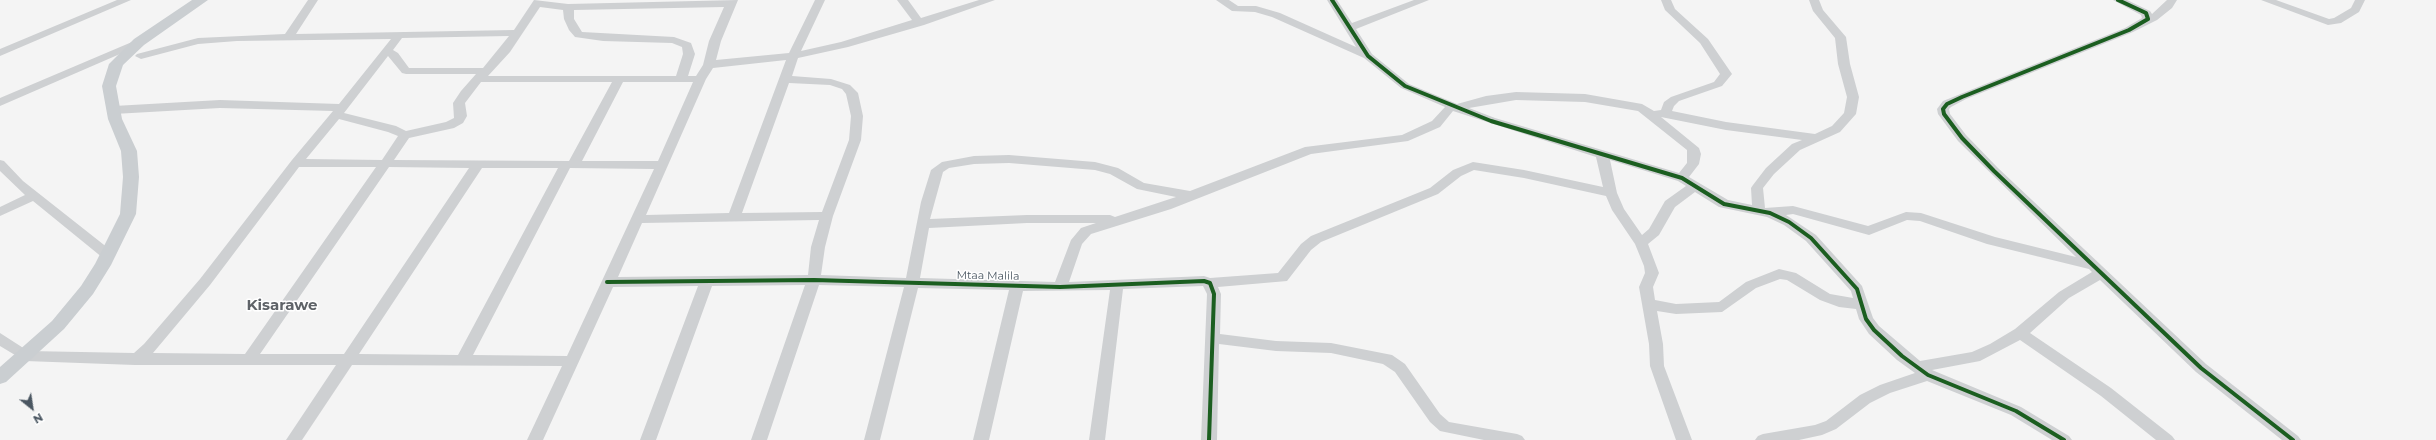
<!DOCTYPE html>
<style>
body{margin:0}
#map{position:relative;width:2436px;height:440px;overflow:hidden;background:#f4f4f4;font-family:Montserrat,sans-serif}
canvas{display:block}
.north{position:absolute;left:12px;top:388px;width:40px;height:40px;-webkit-text-stroke:3px #fff;paint-order:stroke;rotate:150deg;font-size:11px;font-weight:700;line-height:16px;text-align:center;color:#4a5661}
.north::after{content:'';display:block;margin:auto;width:14px;height:18px;background:#4a5661;clip-path:polygon(50% 0,100% 100%,50% 72%,0 100%)}
</style>
<div id="map">
<canvas width="2436" height="440"></canvas>
<div class="north">N</div>
</div>
<script>
const ctx = document.querySelector('canvas').getContext('2d');
ctx.lineJoin = 'round';
const toPath = rows => new Path2D(rows.map(r => 'M' + r).join(''));
function fill(path, color) { ctx.fillStyle = color; ctx.fill(path, 'evenodd'); }
function stroke(path, color, width, dash) { ctx.strokeStyle = color; ctx.lineWidth = width; ctx.lineCap = dash ? 'butt' : 'round'; ctx.setLineDash(dash || []); ctx.stroke(path); }
function drawText(font, color, halo, rows, align = 'center') {
  ctx.font = font + ' Montserrat,sans-serif'; ctx.lineWidth = 3; ctx.setLineDash([]); ctx.textBaseline = 'middle'; ctx.strokeStyle = halo; ctx.fillStyle = color; for (const [text, x, y, turn = 0] of rows) {
    ctx.save(); ctx.translate(x, y); ctx.rotate((+turn || 0) * Math.PI / 180); ctx.textAlign = isNaN(turn) ? turn : align; if (halo) ctx.strokeText(text, 0, 0); ctx.fillText(text, 0, 0); ctx.restore();
  }
}
fill(toPath([
 [117,0,131,0,0,56,0,49,117,0],
 [308,0,318,0,296,34,514,30,534,0,568,4,738,0,721,41,716,60,789,53,815,0,825,0,801,51,841,42,912,20,897,0,908,0,921,18,979,0,995,0,924,25,848,47,798,58,792,76,831,79,850,85,858,93,863,116,861,140,833,216,825,247,821,275,906,278,921,202,931,170,942,162,974,156,1009,155,1095,162,1118,168,1144,183,1190,191,1305,147,1402,135,1432,121,1445,107,1401,88,1364,58,1272,17,1255,12,1232,11,1216,0,1229,0,1238,6,1256,6,1280,13,1356,47,1327,0,1337,0,1352,23,1414,0,1429,0,1356,29,1372,54,1409,84,1457,104,1486,96,1516,92,1585,94,1642,104,1654,111,1661,110,1664,102,1671,97,1714,82,1720,74,1700,43,1665,10,1661,0,1671,0,1675,9,1708,39,1732,74,1722,86,1679,101,1674,106,1672,111,1726,122,1815,134,1832,126,1844,113,1847,97,1838,64,1835,38,1813,11,1809,0,1819,0,1823,10,1846,37,1850,64,1859,97,1856,114,1840,132,1800,150,1774,174,1763,188,1765,208,1793,206,1868,226,1906,212,1921,213,1995,237,2076,257,1958,141,1938,114,1937,109,1943,101,1958,95,2125,28,2142,18,2141,15,2113,0,2127,0,2150,11,2152,14,2167,0,2177,0,2172,8,2157,20,2133,32,1966,99,1951,107,1949,109,1950,114,1966,135,1998,168,2206,364,2298,436,2301,440,2282,440,2196,372,2100,280,2069,298,2030,333,2111,388,2172,436,2175,440,2156,440,2101,396,2020,340,1980,361,1932,370,2021,407,2069,436,2072,440,2052,440,2011,415,1927,381,1890,393,1870,403,1836,429,1822,435,1799,440,1755,440,1758,436,1763,434,1815,425,1826,421,1860,395,1880,385,1915,373,1897,360,1869,334,1859,319,1856,309,1839,307,1820,300,1787,280,1780,279,1756,288,1722,312,1676,314,1657,311,1663,344,1664,366,1692,440,1676,440,1650,366,1649,344,1639,287,1645,273,1644,266,1635,244,1612,210,1606,196,1524,178,1474,170,1461,176,1438,194,1321,242,1311,250,1287,281,1218,287,1221,294,1220,334,1276,341,1331,343,1392,355,1405,364,1440,414,1449,422,1517,434,1522,436,1525,440,1484,440,1440,431,1430,422,1395,372,1383,364,1331,353,1276,351,1219,344,1217,440,1201,440,1207,294,1203,286,1123,289,1105,440,1089,440,1110,290,1023,291,989,440,973,440,1009,290,918,288,880,440,864,440,904,287,819,285,767,440,751,440,805,285,712,286,656,440,640,440,698,286,613,287,543,440,527,440,562,366,352,365,302,440,286,440,336,365,135,365,25,361,0,346,0,333,28,351,134,353,144,344,200,279,292,160,333,111,220,108,114,114,108,110,114,106,220,100,339,104,391,39,237,41,198,44,141,59,135,56,137,54,198,38,285,34,308,0],
 [540,7,563,10,564,19,569,30,575,37,603,41,672,43,682,47,683,54,676,76,488,76,510,52,540,7],
 [724,7,709,41,703,65,696,76,688,76,695,54,691,43,674,37,582,32,574,19,574,10,724,7],
 [509,36,483,68,409,68,398,53,393,50,402,38,509,36],
 [388,56,402,73,406,74,476,74,461,91,453,103,454,118,446,122,406,131,396,126,344,113,388,56],
 [786,60,729,213,646,215,706,79,713,68,786,60],
 [481,82,612,82,569,161,394,160,409,138,454,128,463,123,467,116,465,103,481,82],
 [623,82,693,82,658,161,582,161,623,82],
 [789,83,830,85,842,89,846,94,851,116,849,140,822,212,742,213,789,83],
 [1516,100,1585,102,1638,111,1687,150,1687,163,1679,173,1495,118,1469,108,1516,100],
 [1453,111,1596,157,1603,187,1524,170,1473,162,1453,170,1430,188,1311,236,1301,244,1278,273,1210,278,1204,276,1069,282,1082,244,1091,234,1171,209,1311,154,1408,141,1440,127,1453,111],
 [1661,117,1726,130,1802,140,1792,144,1766,168,1753,185,1751,188,1752,205,1728,200,1689,177,1699,164,1701,154,1699,148,1661,117],
 [339,119,388,132,398,136,382,160,306,159,339,119],
 [1610,160,1678,181,1686,186,1665,201,1649,229,1642,235,1624,209,1617,193,1610,160],
 [1009,163,1095,170,1110,174,1137,189,1176,197,1115,217,1110,215,1027,215,930,219,943,172,949,168,974,164,1009,163],
 [299,167,376,167,245,354,153,353,210,285,299,167],
 [389,167,469,168,344,354,260,354,389,167],
 [482,168,558,168,458,355,359,354,482,168],
 [570,168,654,169,567,356,473,355,570,168],
 [1695,192,1719,207,1767,217,1784,225,1806,241,1851,291,1853,298,1830,294,1796,273,1779,269,1746,282,1719,302,1676,304,1655,300,1653,287,1659,273,1648,244,1659,235,1675,207,1695,192],
 [1793,214,1869,235,1907,220,1920,221,1987,244,2089,269,2092,272,2059,292,2015,329,1990,344,1972,352,1920,361,1879,326,1873,318,1862,286,1816,235,1786,215,1793,214],
 [819,220,811,247,808,275,618,277,642,223,819,220],
 [1027,223,1096,223,1081,228,1071,240,1055,282,920,278,929,228,1027,223],
 [2261,0,2276,0,2329,19,2334,18,2351,8,2355,0,2365,0,2359,12,2341,23,2328,25,2261,0],
 [139,39,145,42,143,44,0,106,0,98,139,39],
 [0,160,4,161,23,181,113,252,115,255,113,258,103,258,33,201,0,216,0,207,25,195,0,171,0,160]
]), '#ced0d2');
fill(toPath([
 [192,0,208,0,144,45,123,65,116,86,122,119,137,151,139,177,136,214,111,265,93,294,64,329,6,382,0,384,0,367,52,321,81,286,95,264,120,214,123,177,121,151,108,119,102,86,109,64,134,39,192,0]
]), '#caced1');
stroke(toPath([
 [1332,0,1368,56,1405,86,1491,121,1682,178,1724,204,1770,213,1789,222,1811,238,1857,289,1866,319,1874,330,1902,356,1928,375,2016,411,2064,440],
 [2118,0,2146,13,2148,19,2129,30,1962,97,1947,104,1943,109,1944,114,1962,138,1994,171,2201,368,2293,440],
 [607,282,814,280,1060,287,1204,281,1210,283,1214,294,1209,440]
]), '#1b5e20', 4);
drawText('11px', '#4a5661', '#fff', [
 ["Mtaa Malila",988,276,1]
]);
drawText('bold 15px', '#5f6368', '#fff', [
 ["Kisarawe",282,306]
]);
</script>
